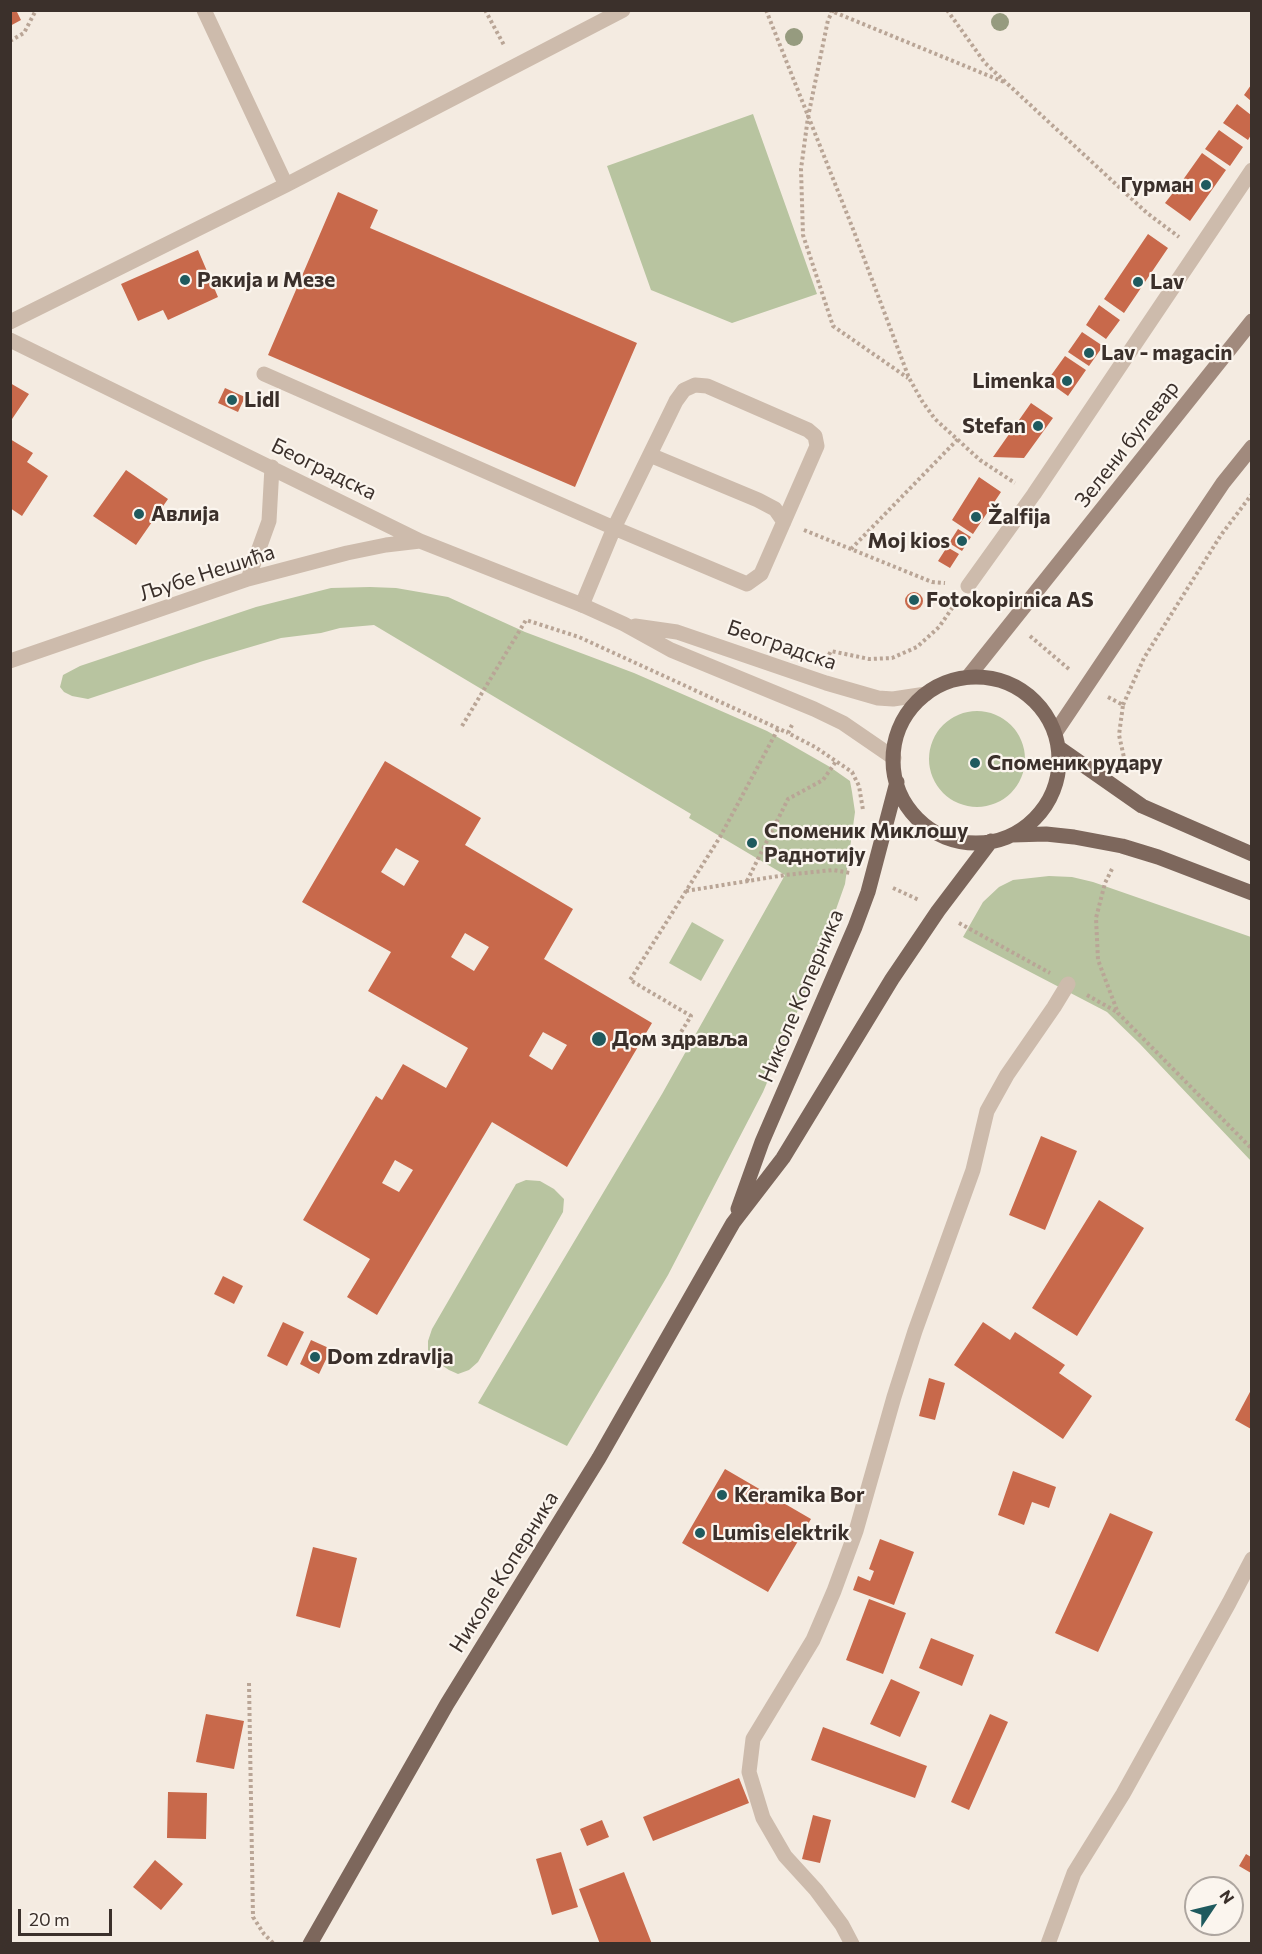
<!DOCTYPE html>
<meta charset="utf-8">
<style>
body{margin:0}
#map{position:relative;width:1262px;height:1954px;overflow:hidden;background:#f4ebe1;font-family:Commissioner,sans-serif}
canvas{display:block}
.frame{position:absolute;inset:0;border:12px solid #3b302b;pointer-events:none}
.north{position:absolute;left:1184px;top:1876px;width:60px;height:60px;box-sizing:border-box;background:#fbf5ee;border:2px solid #aea6a0;border-radius:50%;rotate:55deg;font-size:16px;font-weight:700;line-height:24px;text-align:center;color:#3b302b}
.north::after{content:'';display:block;margin:auto;width:21px;height:27px;background:#1f5a5e;clip-path:polygon(50% 0,100% 100%,50% 72%,0 100%)}
.scale{position:absolute;left:18px;top:1909px;width:94px;height:27px;box-sizing:border-box;border:3px solid #3b302b;border-top:0;padding-left:8px;font-size:18px;line-height:21px;white-space:nowrap;color:#3b302b;-webkit-text-stroke:4px #fbf5ee;paint-order:stroke}
</style>
<div id="map">
<canvas width="1262" height="1954"></canvas>
<div class="frame"></div>
<div class="north">N</div>
<div class="scale">20 m</div>
</div>
<script>
const ctx = document.querySelector('canvas').getContext('2d');
ctx.lineJoin = 'round';
function fill(path, color) { ctx.fillStyle = color; ctx.fill(path, 'evenodd'); }
const toPath = rows => new Path2D(rows.map(r => 'M' + r).join(''));
function stroke(path, color, width, dash) { ctx.strokeStyle = color; ctx.lineWidth = width; ctx.lineCap = dash ? 'butt' : 'round'; ctx.setLineDash(dash || []); ctx.stroke(path); }
function drawText(font, color, halo, rows, align = 'center') {
  ctx.font = font + ' Commissioner,sans-serif'; ctx.lineWidth = 4.5; ctx.setLineDash([]); ctx.textBaseline = 'middle'; ctx.strokeStyle = halo; ctx.fillStyle = color; for (const [text, x, y, turn = 0] of rows) {
    ctx.save(); ctx.translate(x, y); ctx.rotate((+turn || 0) * Math.PI / 180); ctx.textAlign = isNaN(turn) ? turn : align; if (halo) ctx.strokeText(text, 0, 0); ctx.fillText(text, 0, 0); ctx.restore();
  }
}
fill(toPath([
 [753,114,817,294,732,323,651,290,607,166],
 [370,587,396,588,448,597,525,632,634,673,767,731,830,767,850,781,852,792,855,812,845,884,812,977,763,1092,668,1275,567,1446,478,1403,662,1094,785,875,689,818,691,814,374,625,340,628,321,633,281,638,203,661,88,699,72,696,64,692,60,687,63,675,80,666,256,607,331,588],
 '929 759a48 48 0 1 1 96 0a48 48 0 1 1-96 0Z',
 [1049,876,1072,877,1093,882,1251,937,1251,1161,1140,1044,1107,1012,963,937,983,902,999,887,1013,880],
 [692,922,724,940,701,981,669,963],
 [526,1180,540,1181,554,1189,564,1199,563,1212,478,1362,469,1370,458,1374,449,1370,434,1360,428,1353,428,1341,432,1329,516,1184]
]), '#b8c4a0');
fill(toPath([
 [10,10,16,10,21,20,10,26],
 [1251,85,1251,101,1244,95],
 [1237,104,1251,115,1251,135,1248,140,1223,123],
 [1219,130,1243,147,1230,166,1205,149],
 [1202,153,1226,170,1190,221,1165,203,1179,185,1186,190,1180,184],
 [338,192,378,210,370,228,637,343,575,487,268,355],
 [1148,234,1168,248,1124,313,1104,299],
 [198,250,218,297,168,320,163,310,138,321,121,284],
 [1099,305,1120,320,1106,339,1086,325],
 [1082,332,1103,346,1089,366,1068,352],
 [1065,356,1086,370,1068,396,1047,381],
 [10,383,29,394,10,422],
 [225,388,245,397,238,412,218,403],
 [1031,403,1053,418,1024,458,993,457],
 [10,439,33,453,27,462,48,476,22,516,10,508],
 [126,470,168,499,136,545,93,516],
 [979,477,1001,492,973,534,952,520],
 [958,529,971,537,962,551,949,543],
 [947,547,959,554,950,568,938,561],
 '905 601a9 9 0 1 1 18 0a9 9 0 1 1-18 0Z',
 [385,761,481,818,465,845,573,909,544,959,652,1023,567,1167,492,1122,377,1315,347,1297,370,1259,303,1220,376,1096,382,1100,403,1064,446,1088,468,1048,368,991,391,952,302,902],
 [396,848,419,861,404,886,381,872],
 [465,933,489,947,474,971,451,957],
 [543,1032,567,1045,552,1070,529,1056],
 [395,1160,413,1170,399,1192,382,1183],
 [1041,1136,1077,1151,1045,1230,1009,1215],
 [1099,1200,1144,1228,1077,1336,1032,1308],
 [223,1276,243,1286,234,1304,214,1294],
 [283,1322,304,1332,287,1366,267,1356],
 [983,1322,1010,1340,1015,1332,1065,1365,1059,1373,1092,1396,1063,1439,954,1365],
 [311,1340,331,1349,319,1374,300,1364],
 [929,1378,945,1383,935,1420,919,1416],
 [1251,1390,1251,1429,1235,1420],
 [725,1469,811,1519,768,1592,682,1543],
 [1013,1471,1056,1487,1049,1508,1032,1502,1024,1525,998,1515],
 [1110,1513,1153,1532,1098,1652,1055,1633],
 [880,1539,914,1552,894,1605,853,1590,858,1576,870,1581,874,1571,869,1569],
 [313,1547,357,1558,340,1628,296,1616],
 [869,1599,906,1613,883,1674,846,1660],
 [931,1638,974,1655,962,1686,919,1668],
 [891,1679,920,1692,900,1737,870,1724],
 [206,1714,244,1721,234,1769,196,1762],
 [990,1714,1008,1722,969,1810,951,1802],
 [823,1727,927,1766,915,1798,811,1760],
 [739,1778,749,1803,653,1841,643,1817],
 [168,1792,207,1793,206,1839,167,1838],
 [813,1815,831,1820,820,1863,802,1859],
 [602,1820,609,1837,587,1846,580,1829],
 [561,1852,578,1907,552,1915,536,1859],
 [1246,1854,1251,1857,1251,1873,1239,1866],
 [155,1860,183,1884,161,1910,133,1887],
 [624,1872,652,1944,600,1944,579,1889],
 [1217,1879,1235,1889,1232,1895,1232,1888,1212,1888]
]), '#c8694b');
stroke(toPath([
 [485,10,505,47],
 [766,10,853,229,909,378,922,401,935,419,980,460,1015,483],
 [829,10,1004,82],
 [833,10,828,20,808,117,801,169,803,235,833,326,908,378],
 [947,10,985,63,1147,213,1179,237],
 [10,41,24,33,36,10],
 [804,530,932,582,945,583],
 [851,549,958,439],
 [1030,636,1070,670],
 [826,660,831,651,869,659,892,658,917,647,939,627,955,604],
 [1108,697,1123,705,1119,735,1125,762,1128,766],
 [1123,705,1144,658,1167,621,1221,535,1252,494],
 [792,725,788,733,815,747,852,772,859,786,863,810],
 [462,726,526,620,579,637,788,733],
 [1112,869,1105,883,1096,918,1098,960,1118,1013,1252,1149],
 [747,881,788,799,823,780,837,760],
 [893,888,919,900],
 [686,891,785,875,833,870,850,873],
 [959,923,1050,973],
 [1087,995,1117,1012],
 [678,1037,691,1016,630,980,720,837,778,729],
 [249,1683,253,1917,264,1934,274,1944]
]), '#b9a596', 4, [3, 3]);
stroke(toPath([
 [204,10,286,185],
 [10,322,286,185,623,10],
 [264,374,614,528,747,584,761,574,817,446,815,436,808,430,707,386,695,385,684,390,676,401,614,528,582,605],
 [650,455,758,500,775,509,784,522],
 [852,1944,842,1925,816,1890,785,1856,763,1818,749,1772,753,1739,813,1640,834,1591,856,1531,894,1397,915,1331,973,1170,987,1111,1007,1075,1054,1007,1068,984],
 [1048,1944,1074,1873,1123,1794,1229,1603,1252,1559]
]), '#cdbbac', 15);
stroke(toPath([
 [10,340,420,541,582,605,624,624,671,650,814,709,843,723,894,758],
 [248,579,269,521,272,467],
 [968,586,1034,494,1252,170],
 [635,626,677,632,826,683,878,698,893,699,926,694],
 [10,661,248,579,347,553,386,545,420,541]
]), '#cdbbac', 15);
stroke(toPath([
 [968,677,1252,321],
 [1055,733,1223,483,1252,447]
]), '#a18a7d', 15);
stroke(toPath([
 '893 760a83 83 0 1 1 166 0a83 83 0 1 1-166 0Z',
 [1059,748,1142,806,1252,854],
 [1012,835,1046,834,1074,837,1122,846,1158,857,1252,893],
 [738,1209,762,1142,855,927,868,892,897,782],
 [310,1944,447,1704,599,1458,733,1223,783,1158,892,979,938,911,991,841]
]), '#7d675c', 15);
ctx.fillStyle = '#969b7f';
for (const [x, y] of [
 [1000,22],
 [794,37]
]) { ctx.beginPath(); ctx.arc(x, y, 9, 0, 2 * Math.PI); ctx.fill(); }
for (const [x, y, r, color] of [
 [1206,185,6,"#1f5a5e"],
 [185,280,6,"#1f5a5e"],
 [1138,282,6,"#1f5a5e"],
 [1089,353,6,"#1f5a5e"],
 [1067,381,6,"#1f5a5e"],
 [232,400,6,"#1f5a5e"],
 [1038,426,6,"#1f5a5e"],
 [139,514,6,"#1f5a5e"],
 [976,517,6,"#1f5a5e"],
 [962,541,6,"#1f5a5e"],
 [914,600,6,"#1f5a5e"],
 [975,763,6,"#1f5a5e"],
 [752,843,6,"#1f5a5e"],
 [599,1039,8,"#1f5a5e"],
 [315,1357,6,"#1f5a5e"],
 [722,1495,6,"#1f5a5e"],
 [700,1533,6,"#1f5a5e"]
]) { const dot = new Path2D(); dot.arc(x, y, r, 0, 2 * Math.PI); ctx.fillStyle = color; ctx.fill(dot); stroke(dot, '#fbf5ee', 2); }
drawText('bold 21px', '#3b302b', '#fbf5ee', [
 ["Гурман",1194,185,"right"],
 ["Ракија и Мезе",197,280],
 ["Lav",1150,282],
 ["Lav - magacin",1101,353],
 ["Limenka",1055,381,"right"],
 ["Lidl",244,400],
 ["Stefan",1026,426,"right"],
 ["Авлија",151,514],
 ["Žalfija",988,517],
 ["Moj kios",950,541,"right"],
 ["Fotokopirnica AS",926,600],
 ["Споменик рудару",987,763],
 ["Споменик Миклошу",764,831],
 ["Раднотију",764,855],
 ["Дом здравља",612,1039],
 ["Dom zdravlja",327,1357],
 ["Keramika Bor",734,1495],
 ["Lumis elektrik",712,1533]
], 'left');
drawText('21px', '#3b302b', '#fbf5ee', [
 ["Зелени булевар",1127,444,-52],
 ["Београдска",324,469,26],
 ["Љубе Нешића",207,573,-18],
 ["Београдска",782,645,19],
 ["Николе Коперника",801,996,-67],
 ["Николе Коперника",504,1572,-58]
]);
</script>
